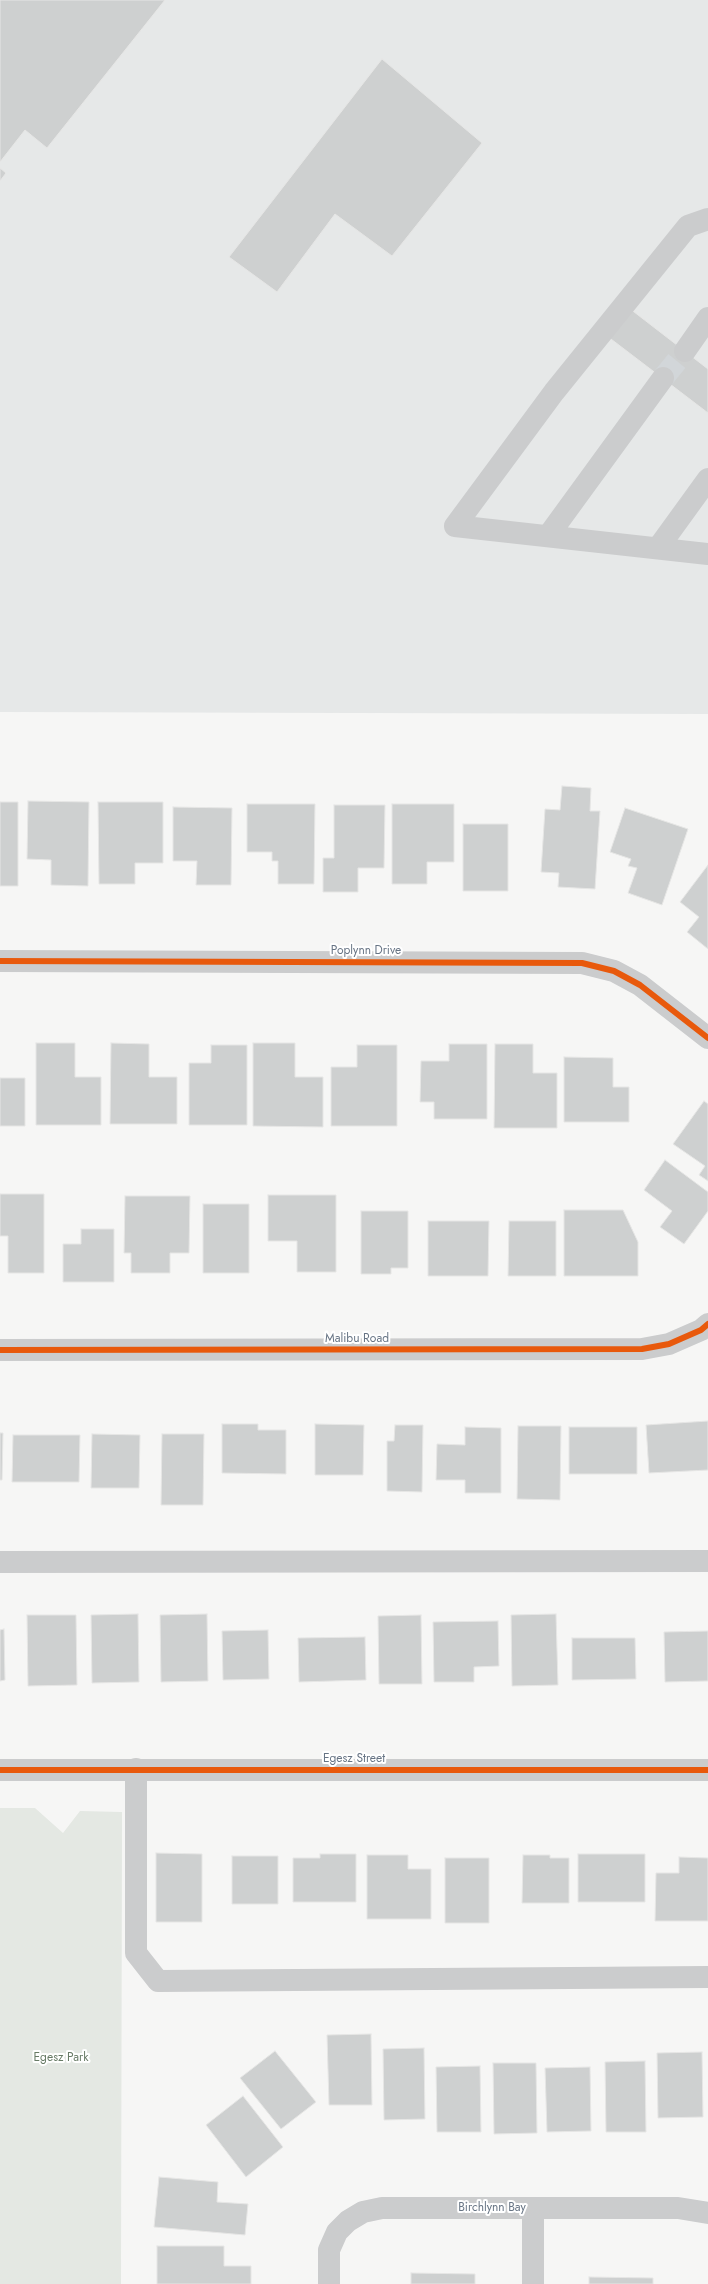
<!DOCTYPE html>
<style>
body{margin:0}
canvas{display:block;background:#f6f6f5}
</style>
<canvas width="708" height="2284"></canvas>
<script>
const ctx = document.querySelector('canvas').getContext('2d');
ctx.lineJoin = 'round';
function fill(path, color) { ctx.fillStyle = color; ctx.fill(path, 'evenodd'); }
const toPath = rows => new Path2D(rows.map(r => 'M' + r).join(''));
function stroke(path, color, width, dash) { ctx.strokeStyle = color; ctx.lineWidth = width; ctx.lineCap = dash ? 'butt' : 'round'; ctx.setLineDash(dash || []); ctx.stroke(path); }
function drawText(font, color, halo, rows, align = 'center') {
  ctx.font = font + ' Jost,sans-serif'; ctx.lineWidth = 4; ctx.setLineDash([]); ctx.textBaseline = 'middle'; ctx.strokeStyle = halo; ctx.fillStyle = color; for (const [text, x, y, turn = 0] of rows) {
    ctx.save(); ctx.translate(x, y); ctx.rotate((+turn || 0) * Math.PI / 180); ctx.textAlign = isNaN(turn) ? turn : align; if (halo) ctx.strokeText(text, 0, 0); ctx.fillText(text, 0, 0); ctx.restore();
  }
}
fill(toPath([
 [0,0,708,0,708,714,0,712]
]), '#e6e8e8');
fill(toPath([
 [0,1808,35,1808,63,1833,80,1811,122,1812,121,2284,0,2284]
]), '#e4e8e3');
const building = toPath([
 [0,0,165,0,47,148,25,130,0,162,0,0],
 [382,59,482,143,392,256,335,214,277,292,229,257,382,59],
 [0,168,6,173,0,181,0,168],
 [629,308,708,369,708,413,607,336,629,308],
 [562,786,591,788,590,811,600,811,595,889,558,887,559,873,541,872,545,809,560,810,562,786],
 [28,801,89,802,88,886,51,885,51,860,27,859,28,801],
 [0,802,18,802,18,886,0,886,0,802],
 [98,802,163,802,163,863,135,863,135,884,99,884,98,802],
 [247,804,315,804,314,884,278,884,278,861,272,861,272,852,247,852,247,804],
 [392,804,454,804,454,862,427,862,427,884,392,884,392,804],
 [334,805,385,805,384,868,358,868,358,892,323,892,323,858,334,858,334,805],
 [173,807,232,808,231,885,196,885,197,861,173,861,173,807],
 [625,808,688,829,662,905,628,893,637,868,628,866,631,859,610,852,625,808],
 [463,824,508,824,508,891,463,891,463,824],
 [708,865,708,949,687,932,699,917,680,902,708,865],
 [36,1043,75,1043,75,1077,101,1077,101,1125,36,1125,36,1043],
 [111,1043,149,1044,149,1077,177,1077,177,1124,110,1124,111,1043],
 [253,1043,295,1043,295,1077,323,1077,323,1127,253,1126,253,1043],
 [449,1044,487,1044,487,1119,434,1119,434,1102,420,1102,421,1061,449,1061,449,1044],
 [495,1044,533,1044,533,1073,557,1073,557,1128,494,1128,495,1044],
 [211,1045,247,1045,247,1125,189,1125,189,1063,211,1063,211,1045],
 [357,1045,397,1045,397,1126,331,1126,331,1067,357,1067,357,1045],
 [564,1057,613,1058,613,1087,629,1087,629,1122,564,1122,564,1057],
 [0,1078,25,1078,25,1126,0,1126,0,1078],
 [704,1101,708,1104,708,1181,699,1175,705,1166,673,1144,704,1101],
 [665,1160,708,1192,708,1211,684,1244,660,1227,672,1211,644,1190,665,1160],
 [0,1194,44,1194,44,1273,8,1273,8,1236,0,1236,0,1194],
 [268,1195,336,1195,336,1272,297,1272,297,1241,268,1241,268,1195],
 [125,1196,190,1196,189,1253,170,1253,170,1273,131,1273,131,1253,124,1253,125,1196],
 [203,1204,249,1204,249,1273,203,1273,203,1204],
 [564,1210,623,1210,638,1242,638,1276,564,1276,564,1210],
 [361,1211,408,1211,408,1268,391,1268,391,1274,361,1274,361,1211],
 [428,1221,489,1221,488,1276,428,1276,428,1221],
 [509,1221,556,1221,556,1276,508,1276,509,1221],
 [81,1229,114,1229,114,1282,63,1282,63,1244,81,1244,81,1229],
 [708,1421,708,1470,649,1473,646,1425,708,1421],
 [222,1424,258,1424,258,1430,286,1430,286,1474,222,1473,222,1424],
 [315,1424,364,1425,363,1475,315,1475,315,1424],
 [395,1425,423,1425,422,1492,387,1491,387,1441,394,1441,395,1425],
 [518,1426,561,1426,560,1500,517,1499,518,1426],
 [465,1427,501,1428,501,1493,465,1493,465,1480,436,1480,437,1444,465,1445,465,1427],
 [569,1427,637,1427,637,1474,569,1474,569,1427],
 [0,1433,3,1433,2,1480,0,1480,0,1433],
 [92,1434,140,1435,139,1488,91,1488,92,1434],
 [162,1434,204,1434,203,1505,161,1505,162,1434],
 [13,1435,80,1435,79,1482,12,1482,13,1435],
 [138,1614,139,1682,92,1683,91,1615,138,1614],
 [207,1614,208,1681,161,1682,160,1615,207,1614],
 [556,1614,558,1685,512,1686,511,1615,556,1614],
 [27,1615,76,1615,77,1685,28,1686,27,1615],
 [421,1615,422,1684,379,1684,378,1616,421,1615],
 [498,1621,499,1666,474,1667,474,1682,434,1682,433,1622,498,1621],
 [4,1629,5,1680,0,1681,0,1630,4,1629],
 [268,1630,269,1679,223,1680,222,1631,268,1630],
 [708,1631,708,1681,665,1682,664,1632,708,1631],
 [365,1637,366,1680,299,1682,298,1638,365,1637],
 [572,1638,635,1638,636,1679,572,1680,572,1638],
 [156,1853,202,1854,202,1922,156,1922,156,1853],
 [320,1854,356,1854,356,1902,293,1902,293,1858,320,1858,320,1854],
 [578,1854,645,1854,645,1902,578,1902,578,1854],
 [367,1855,408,1855,408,1869,431,1869,431,1919,367,1919,367,1855],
 [523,1855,550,1855,550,1858,569,1858,569,1903,522,1903,523,1855],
 [232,1856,278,1856,278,1904,232,1904,232,1856],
 [679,1857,708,1858,708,1921,655,1921,656,1873,679,1873,679,1857],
 [445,1858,489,1858,489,1923,445,1923,445,1858],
 [371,2034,372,2105,329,2105,327,2035,371,2034],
 [424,2048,425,2119,384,2120,383,2049,424,2048],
 [275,2051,316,2102,281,2129,240,2078,275,2051],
 [702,2052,703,2117,658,2118,657,2053,702,2052],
 [645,2061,646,2132,606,2132,605,2062,645,2061],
 [493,2063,536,2063,537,2133,494,2134,493,2063],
 [480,2066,481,2132,437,2132,436,2067,480,2066],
 [590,2067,591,2131,547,2132,545,2068,590,2067],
 [243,2096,283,2147,246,2177,206,2125,243,2096],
 [159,2177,218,2182,217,2202,248,2204,245,2235,154,2227,159,2177],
 [157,2246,224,2246,224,2266,251,2266,251,2284,157,2284,157,2246],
 [411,2273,475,2274,475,2284,411,2284,411,2273],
 [589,2277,653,2278,653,2284,589,2284,589,2277]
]);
fill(building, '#ced0d0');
stroke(building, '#e6e6e5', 1);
stroke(toPath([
 [663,378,685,351]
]), '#d2d6d9', 22, [22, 11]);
stroke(toPath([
 [685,351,708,318],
 [455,526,554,392,688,226,708,219],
 [455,526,708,554],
 [548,536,663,378],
 [658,548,708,479],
 [0,961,582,963,614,971,640,985,708,1038],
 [0,1350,642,1349,669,1344,701,1330,708,1324],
 [0,1562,708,1561],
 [136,1769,136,1953,158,1981,708,1977],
 [0,1770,708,1770],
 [533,2209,533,2284],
 [329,2284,329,2250,337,2232,348,2221,363,2212,382,2208,678,2208,708,2213]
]), '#cbcccd', 22);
stroke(toPath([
 [0,961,582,963,614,971,640,985,708,1038],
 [0,1350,642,1349,669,1344,701,1330,708,1324],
 [0,1770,708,1770]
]), '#e8590c', 6);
drawText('12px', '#677484', '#fff', [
 ["Poplynn Drive",366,951],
 ["Malibu Road",357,1339],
 ["Egesz Street",354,1759],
 ["Birchlynn Bay",492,2208]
]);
drawText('12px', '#687b66', '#fff', [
 ["Egesz Park",61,2058]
]);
</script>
